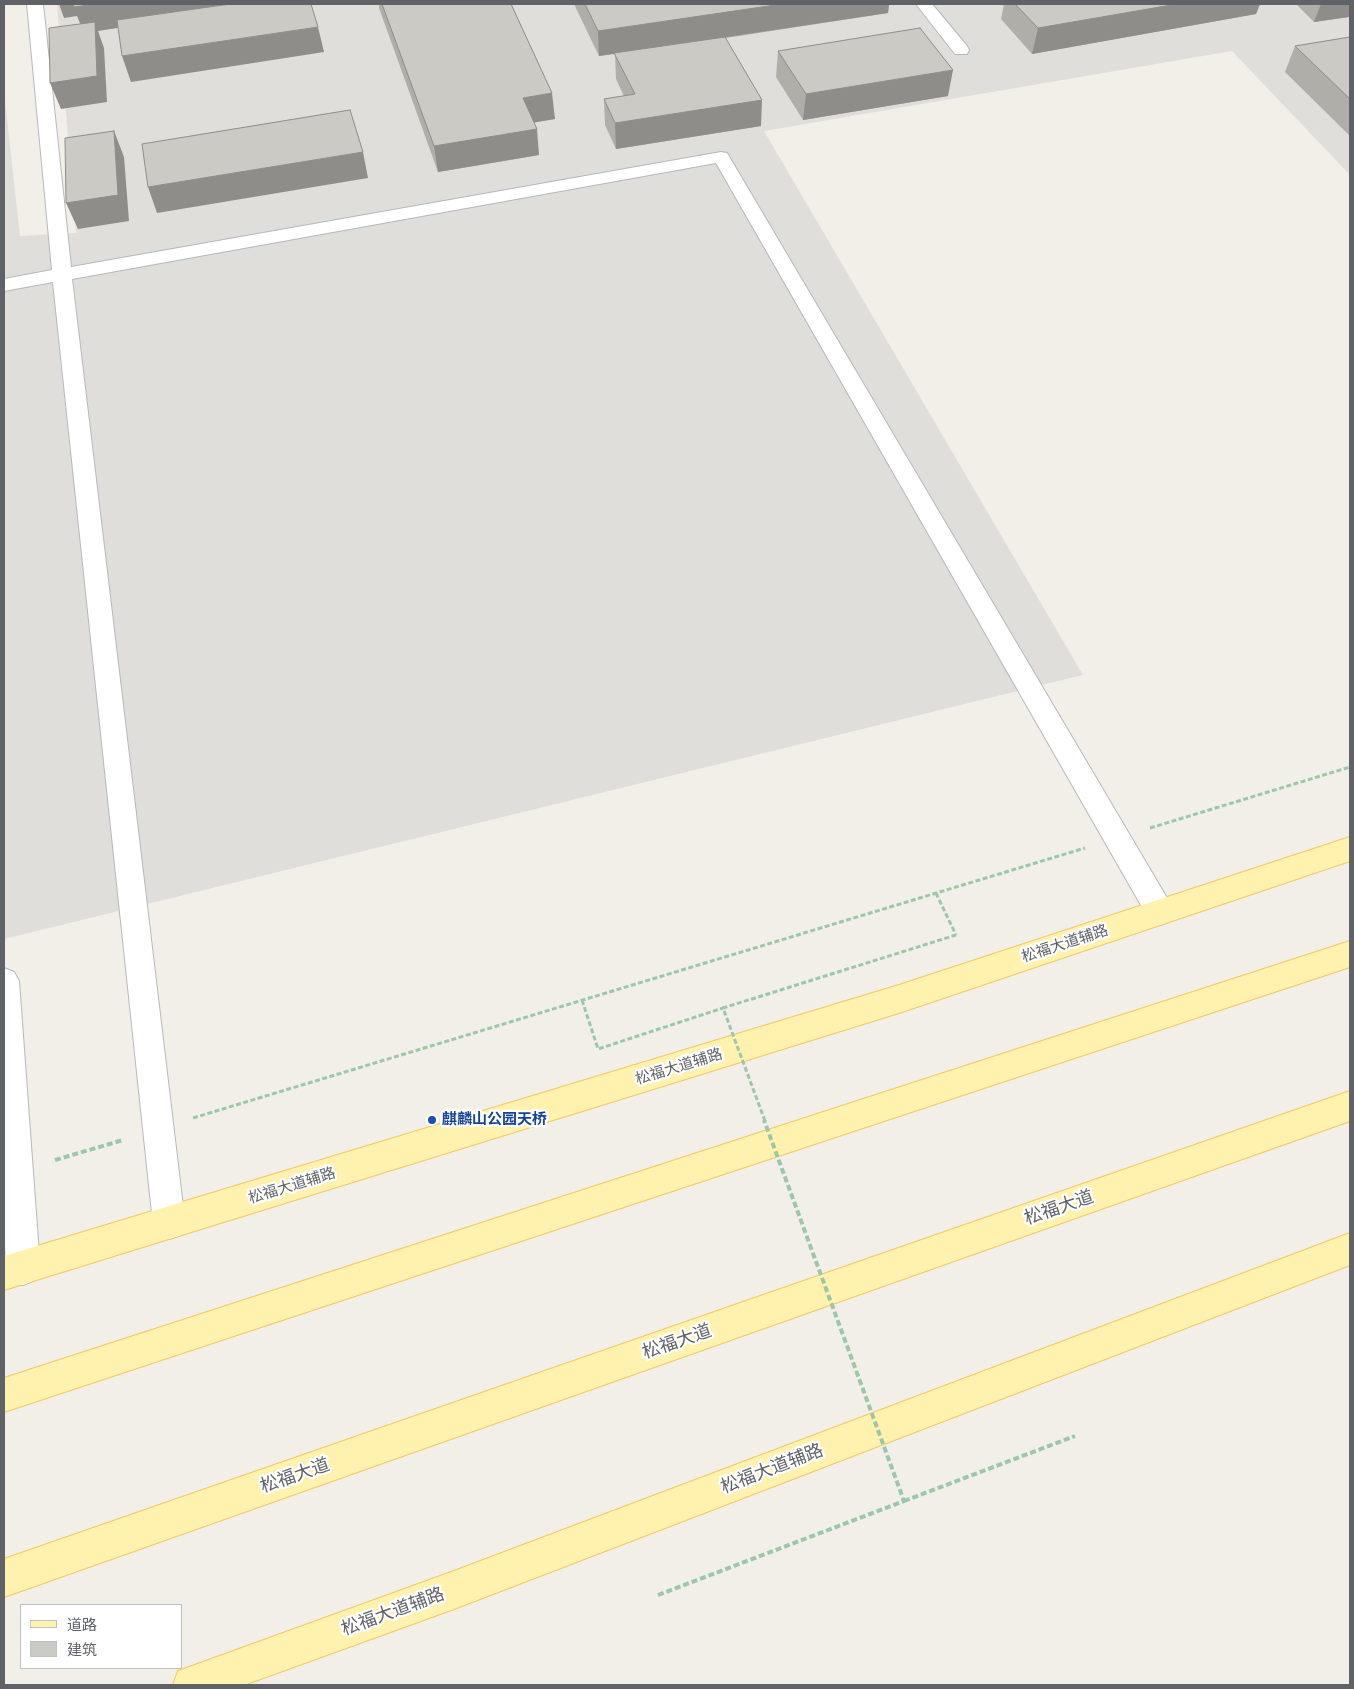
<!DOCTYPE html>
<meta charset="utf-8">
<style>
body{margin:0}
#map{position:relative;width:1354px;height:1689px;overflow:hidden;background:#f1efe8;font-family:"PT Sans","Noto Sans SC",sans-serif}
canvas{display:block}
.frame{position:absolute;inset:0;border:5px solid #5f6368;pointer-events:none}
.legend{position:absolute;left:20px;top:1604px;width:162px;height:65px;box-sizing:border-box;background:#fff;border:1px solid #bfc1c3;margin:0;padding:6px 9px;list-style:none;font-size:15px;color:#5f6368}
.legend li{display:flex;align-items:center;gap:10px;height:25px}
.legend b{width:25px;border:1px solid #bfc1c3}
</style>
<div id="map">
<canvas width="1354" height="1689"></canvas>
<div class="frame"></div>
<ul class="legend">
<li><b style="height:6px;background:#fff2af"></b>道路</li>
<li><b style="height:14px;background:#cccac5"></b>建筑</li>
</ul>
</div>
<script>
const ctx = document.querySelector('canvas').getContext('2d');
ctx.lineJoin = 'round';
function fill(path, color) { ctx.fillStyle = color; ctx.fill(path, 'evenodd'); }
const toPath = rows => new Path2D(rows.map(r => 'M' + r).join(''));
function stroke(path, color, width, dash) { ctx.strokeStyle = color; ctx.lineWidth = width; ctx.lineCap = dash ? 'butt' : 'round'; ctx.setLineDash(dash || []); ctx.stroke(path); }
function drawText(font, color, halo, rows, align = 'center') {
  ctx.font = font + ' "PT Sans","Noto Sans SC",sans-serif'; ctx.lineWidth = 4.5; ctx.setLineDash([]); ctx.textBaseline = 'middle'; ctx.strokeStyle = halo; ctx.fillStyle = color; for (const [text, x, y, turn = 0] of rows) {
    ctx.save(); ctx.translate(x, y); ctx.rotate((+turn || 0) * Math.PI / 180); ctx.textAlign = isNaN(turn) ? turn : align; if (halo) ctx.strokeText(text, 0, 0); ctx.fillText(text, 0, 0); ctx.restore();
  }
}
fill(toPath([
 [57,4,1350,4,1350,175,1232,51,764,131,1083,675,4,939,4,92,20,236,76,233]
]), '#e0deda');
const minor = toPath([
 [27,4,43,4,71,267,721,152,727,153,1170,903,1174,912,1170,921,1160,925,1150,921,716,163,72,279,185,1223,181,1235,169,1239,157,1235,153,1223,53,282,4,291,4,279,52,270,27,4],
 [916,4,932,4,967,46,969,50,967,54,955,54,916,4],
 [4,968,14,972,19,981,40,1268,35,1280,23,1285,11,1280,6,1268,4,1223,4,968]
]);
const major = toPath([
 [1350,837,1350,861,899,1013,4,1290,4,1256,899,985,1350,837],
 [1350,941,1350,967,4,1412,4,1378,1350,941],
 [1350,1091,1350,1121,4,1597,4,1559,1350,1091],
 [1350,1233,1350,1265,454,1609,244,1685,173,1685,178,1671,192,1666,454,1571,1350,1233]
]);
stroke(minor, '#b5b8bc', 2);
stroke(major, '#f2c960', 2);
stroke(toPath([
 [1150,828,1350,767],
 [936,893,956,935],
 [582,1000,598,1049,723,1008],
 [193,1118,1085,848]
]), '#9cc7a9', 3, [5, 2.5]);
stroke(toPath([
 [55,1160,123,1140],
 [904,1501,1075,1436]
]), '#9cc7a9', 4, [6, 3]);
fill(minor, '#fff');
fill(major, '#fff2af');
stroke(toPath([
 [765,1121,723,1008,956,935]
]), '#9cc7a9', 3, [5, 2.5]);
stroke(toPath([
 [658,1595,904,1501,764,1120]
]), '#9cc7a9', 4, [6, 3]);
fill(toPath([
 [379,4,511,4,555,119,534,122,539,155,438,172,379,8],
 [574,4,889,4,888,13,726,38,761,126,616,149,605,125,604,99,624,96,616,79,615,54,599,56],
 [1004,4,1260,4,1256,14,1032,54,1001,19],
 [1296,4,1350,4,1349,17,1314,22],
 [1350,37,1350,136,1285,72,1295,46],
 [778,51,948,96,803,120,776,77]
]), '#afaea9');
fill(toPath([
 [59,4,265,4,265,5,98,31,104,48,107,102,61,109,50,83,84,33,77,16,64,18],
 [782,4,889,4,888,13,599,56,598,31],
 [1177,4,1260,4,1256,14,1032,54,1038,28],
 [1321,4,1350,4,1350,13,1349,17,1314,22],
 [318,27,324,52,131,82,122,56],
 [953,70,948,96,803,120,806,94],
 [552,93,555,119,526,124,523,98],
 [762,100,761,126,616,149,615,123],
 [537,129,539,155,438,172,434,146],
 [114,131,124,157,129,221,78,229,66,203],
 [363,152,368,178,157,213,148,187]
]), '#8f8d8a');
const building = toPath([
 [73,4,96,4,74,7,73,4],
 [230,4,311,4,318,27,122,56,117,20,230,4],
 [382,4,511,4,552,93,523,98,537,129,434,146,382,4],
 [585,4,782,4,598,31,585,4],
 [1015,4,1177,4,1038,28,1015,4],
 [95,22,97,76,50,83,49,28,95,22],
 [920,28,953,70,806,94,778,51,920,28],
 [725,37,762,100,615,123,604,99,635,94,614,53,725,37],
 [1350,37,1350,99,1295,46,1350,37],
 [350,110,363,152,148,187,142,144,350,110],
 [114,131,118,195,66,203,65,138,114,131]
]);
fill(building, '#cccac5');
stroke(building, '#8f8d8a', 1);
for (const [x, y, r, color] of [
 [432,1120,5,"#1a4fb4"]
]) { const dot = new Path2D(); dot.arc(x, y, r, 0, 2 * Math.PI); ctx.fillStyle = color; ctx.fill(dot); stroke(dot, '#fff', 2); }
drawText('15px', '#5f6368', '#fff', [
 ["松福大道辅路",1065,944,-18],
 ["松福大道辅路",679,1067,-17],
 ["松福大道辅路",292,1186,-17]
]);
drawText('bold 15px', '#164399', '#fff', [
 ["麒麟山公园天桥",442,1120]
], 'left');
drawText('18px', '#5f6368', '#fff', [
 ["松福大道",1059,1208,-19],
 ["松福大道",677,1342,-19],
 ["松福大道辅路",772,1469,-21],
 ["松福大道",295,1476,-19],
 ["松福大道辅路",393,1612,-20]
]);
</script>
